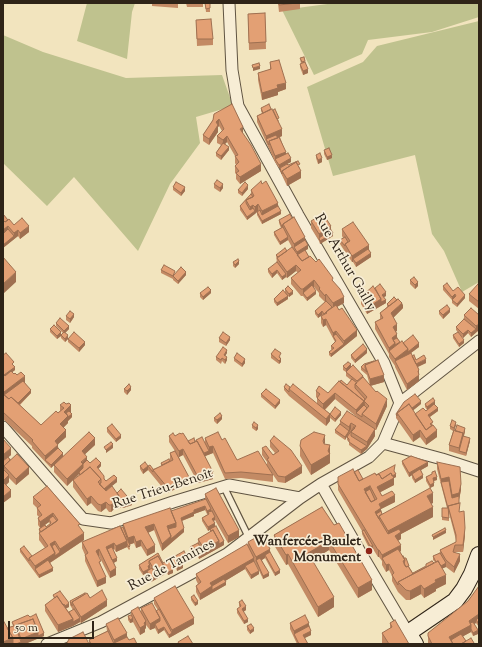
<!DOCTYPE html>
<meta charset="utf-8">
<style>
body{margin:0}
#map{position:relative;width:482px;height:647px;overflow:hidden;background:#f2e4be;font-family:"Sorts Mill Goudy",serif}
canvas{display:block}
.frame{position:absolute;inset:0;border:4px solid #2f2418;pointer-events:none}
.scale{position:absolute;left:8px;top:621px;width:86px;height:18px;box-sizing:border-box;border:2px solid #2f2418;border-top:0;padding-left:5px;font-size:12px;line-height:14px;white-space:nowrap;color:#2f2418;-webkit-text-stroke:3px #f7edd5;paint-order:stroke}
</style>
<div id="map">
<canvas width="482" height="647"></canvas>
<div class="frame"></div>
<div class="scale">50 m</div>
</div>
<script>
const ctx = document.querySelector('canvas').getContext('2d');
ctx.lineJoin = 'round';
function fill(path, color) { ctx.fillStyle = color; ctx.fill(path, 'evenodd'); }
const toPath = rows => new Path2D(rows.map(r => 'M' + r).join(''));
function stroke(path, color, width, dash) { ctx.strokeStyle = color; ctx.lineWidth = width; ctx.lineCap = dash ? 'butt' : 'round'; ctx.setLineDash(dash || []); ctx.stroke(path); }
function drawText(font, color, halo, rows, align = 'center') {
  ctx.font = font + ' "Sorts Mill Goudy",serif'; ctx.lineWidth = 3.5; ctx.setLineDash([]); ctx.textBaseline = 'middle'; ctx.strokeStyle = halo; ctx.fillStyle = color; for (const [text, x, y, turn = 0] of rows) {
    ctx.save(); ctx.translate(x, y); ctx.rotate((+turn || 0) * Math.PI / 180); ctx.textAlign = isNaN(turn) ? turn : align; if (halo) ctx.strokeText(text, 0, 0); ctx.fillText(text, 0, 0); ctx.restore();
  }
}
fill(toPath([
 [87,3,135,3,132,12,127,59,77,41],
 [335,3,479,3,479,17,432,32,368,40,362,54,314,75,282,10],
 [479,21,479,282,462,292,444,251,432,234,415,155,333,176,307,87,363,62,377,46],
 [3,35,43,52,126,78,222,75,233,106,196,117,200,143,170,184,138,251,74,177,47,206,3,163]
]), '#bfc28e');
const lane = toPath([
 [224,487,249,538]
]);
const street = toPath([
 [400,403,479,341],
 [3,427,83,519,111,523,173,502,229,485,300,498],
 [383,443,442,459,479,471],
 [321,484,363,557,408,633],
 [47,644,101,622,227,554,300,498,321,484,369,457,383,443,400,403,384,363,298,215,238,106,232,70,229,3]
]);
const secondary = toPath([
 [415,644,408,633,455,601,464,589,472,574,479,555]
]);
stroke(lane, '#605442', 8);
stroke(street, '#605442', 13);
stroke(secondary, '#2f2418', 18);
stroke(lane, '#f7edd5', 5.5);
stroke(street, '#f7edd5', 11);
stroke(secondary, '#f7edd5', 16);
fill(toPath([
 [152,3,178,3,178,8,152,6],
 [186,3,203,3,203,7,187,7],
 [205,3,217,3,210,4,210,12,206,12],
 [278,3,300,3,300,9,279,12],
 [265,13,266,49,249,50,248,14],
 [196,20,213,39,213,45,197,46],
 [300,58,305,62,308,73,303,75,300,67,300,64,301,64],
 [270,62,286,89,278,92,278,95,262,100,258,80,258,73,270,70],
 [261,108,271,109,279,121,278,122,282,136,280,137,286,154,291,162,287,164,288,165,300,167,299,168,301,178,287,186,280,171,280,168,279,168,275,162,257,122,257,116,262,113,261,111],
 [214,114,243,134,261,171,240,184,236,179,236,174,235,173,235,166,236,165,235,163,235,156,227,142,225,144,229,150,221,160,216,156,216,153,221,145,217,143,217,136,222,131,219,126,218,127,218,132,209,145,203,141,203,135,213,120],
 [324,150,332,158,327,160,324,154],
 [316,155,322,162,318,164,316,158],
 [214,184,223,188,220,192,214,188],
 [262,184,278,206,281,214,262,224,257,215,257,212,258,211,247,220,240,210,240,206,251,194,251,190],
 [173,187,185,191,181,196,173,190],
 [248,189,242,196,238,193,238,190],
 [3,214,8,220,14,225,29,232,20,239,18,236,3,248],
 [279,220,305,240,308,249,305,250,309,257,316,262,333,282,344,303,337,307,357,336,331,357,329,355,329,352,332,350,331,349,331,346,335,342,326,325,323,327,321,323,321,316,322,316,322,315,318,318,315,314,315,311,332,308,326,301,325,302,319,296,319,293,314,287,313,288,316,294,307,301,303,296,301,296,291,284,291,278,298,273,296,271,287,278,286,277,282,280,277,273,272,278,268,272,268,269,277,263,276,255,287,251,294,251,288,240,280,245,274,235,274,232,281,228,279,223],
 [311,221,331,230,333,236,320,244,319,241,311,228],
 [342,229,369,249,371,257,356,267,353,262,352,262,340,244,340,240,343,238,342,236],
 [233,262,239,264,235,268,233,266],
 [161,270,175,274,186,275,178,284,173,280,173,278,173,279,161,273],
 [410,280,418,286,415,289,410,284],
 [479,284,479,309,469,301,469,294],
 [443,286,453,291,465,298,457,307,452,303,452,300,443,290],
 [375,288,386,296,384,297,386,303,367,314,361,304,361,297],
 [285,289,293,294,289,297,288,296,288,299,277,306,274,302,274,299,285,292],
 [200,293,211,293,203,300,200,297],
 [387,304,403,308,393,318,397,331,396,331,397,338,400,342,419,347,411,353,412,356,416,360,426,363,418,367,419,370,419,381,407,390,395,367,395,365,395,366,389,357,389,354,375,329,375,322,380,319,380,313,387,307],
 [471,308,479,330,471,337,468,333,463,338,456,330,456,327,464,319,464,315],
 [439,311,450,312,443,319,439,314],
 [66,316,74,317,70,323,66,320],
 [56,323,69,329,65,333,68,339,65,342,61,338,61,336,57,339,50,332,50,329,61,335,63,333,56,326],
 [453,335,464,343,459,347,453,338],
 [219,338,230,340,226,346,219,342],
 [68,339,85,345,79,352,68,342],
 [227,353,225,356,227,360,225,364,222,361,221,364,216,360,216,357],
 [367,353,355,363,351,358,351,355],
 [271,354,281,357,280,358,281,362,279,364,271,358],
 [3,355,14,366,15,370,12,372,25,383,31,393,20,405,41,425,60,411,60,405,71,412,70,412,72,417,68,421,68,423,63,428,66,437,58,444,58,448,63,456,95,445,85,454,87,460,90,463,101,466,98,469,106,481,117,482,105,491,117,493,132,505,123,508,121,507,118,509,116,507,111,512,109,512,106,508,101,512,98,511,91,503,87,506,73,487,73,480,79,476,79,474,67,486,54,472,54,465,51,468,32,448,32,446,3,419],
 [234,358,245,363,242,367,234,361],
 [364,364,384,382,370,386,387,406,376,430,375,430,375,436,367,449,361,454,349,445,349,442,347,440,347,437,345,440,335,433,335,430,340,424,340,421,358,418,335,399,325,410,330,414,341,415,335,422,330,418,330,421,326,426,289,396,284,390,284,387,317,404,317,398,316,397,316,391,328,393,340,382,347,385,351,380,346,376,346,372,343,370,343,366,351,367,363,377,370,386,367,375,361,370,361,367],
 [124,389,131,390,127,395,124,392],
 [261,394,280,403,275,409,261,397],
 [421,404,413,410,415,414,426,411,427,410,425,407,425,404,435,405,438,411,430,417,437,437,426,445,420,437,413,442,396,418,396,414],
 [214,418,222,419,217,424,214,421],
 [252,425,258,429,256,431,252,428],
 [456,425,454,430,465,431,464,436,470,441,466,456,449,451,449,445,453,431,450,429,450,426],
 [107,428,121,438,116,442,107,432],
 [181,434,188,441,195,442,196,440,205,442,205,438,222,440,237,460,273,475,273,482,241,478,225,479,213,453,205,456,213,479,198,483,183,455,179,457,189,483,167,493,148,470,143,474,140,469,140,466,148,466,153,469,161,466,161,463,170,460,170,453,175,451,169,442,169,436,175,436],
 [3,439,11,455,8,457,29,474,16,485,9,478,9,482,6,485,11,497,3,503],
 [270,441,302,473,285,483,278,482,267,466,267,462,262,455,262,448,273,455,275,453,270,447],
 [330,445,330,463,311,475,300,456,300,446],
 [402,461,428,466,421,470,423,478,415,483,412,478,412,475,409,477,402,464],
 [437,462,461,490,459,499,459,512,465,535,463,552,455,552,460,561,454,573,446,567,442,568,446,584,436,589,436,591,424,598,421,594,410,600,406,600,398,592,392,581,392,576,389,570,386,572,382,565,382,561,379,557,378,557,373,549,370,550,362,534,362,531,338,490,338,484,354,472,363,479,376,475,395,472,396,477,394,478,394,485,380,492,382,496,395,502,381,509,381,511,382,514,433,503,431,503,433,517,401,534,401,539,398,541,401,551,400,552,413,573,435,562,433,560,433,556,440,553,440,550,456,542,456,540,449,513,449,521,442,520,442,508,447,508,437,469],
 [432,472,437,480,434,481,434,486,430,488,426,481,426,477,432,474],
 [205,494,239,537,228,543,215,520,214,521,215,526,224,545,199,559,195,551,192,553,190,550,190,547,198,543,198,539,210,532,210,529,208,531,202,521,202,518,208,514,208,513,207,514,205,510,194,514,194,516,182,521,184,532,162,551,154,530,148,533,155,552,147,556,141,546,136,548,134,543,129,545,130,549,129,550,127,547,116,552,114,549,113,550,117,561,114,563,116,575,110,578,99,556,98,556,106,583,97,587,85,561,85,555,82,548,82,542,123,527,123,524,171,511,205,500],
 [33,497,80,528,84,540,50,563,53,571,39,578,20,552,20,549,32,556,45,548,39,540,39,529,40,528,38,525,38,518,39,517,37,515,37,508,33,504],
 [49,522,50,524,46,527,45,525],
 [322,507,372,590,358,598,329,550,312,560,334,607,318,617,288,564,286,565,274,545,274,535],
 [248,542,270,552,280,573,275,576,265,558,262,560,269,576,263,579,254,560,259,574,251,579,245,569,225,581,226,585,200,600,196,592,196,586,198,584,196,580,196,574,248,546],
 [158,553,163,563,187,561,182,563,183,568,177,571,176,568,173,569,173,573,168,575,167,573,151,582,147,574,147,573,143,575,139,569,139,565],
 [479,586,479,627,476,623,474,624,478,634,473,636,471,632,463,636,466,641,474,644,429,644,428,643,428,636,468,601],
 [53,595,69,607,66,608,69,612,73,610,70,605,70,601,90,598,107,606,81,623,80,622,73,626,58,632,45,611,45,605,54,599],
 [191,597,198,604,195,606,191,600],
 [154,598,194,624,169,638,164,630,158,634,155,628,150,630,146,625,146,628,145,629,145,632,140,635,133,622,130,623,128,620,128,616,131,615,131,611,141,612,141,608,156,611,158,610,154,604],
 [239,602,246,610,243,612,248,622,244,624,237,613,237,609,240,607,239,606],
 [12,622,44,636,25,644,3,644,7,628,13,626],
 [290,623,309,626,311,635,304,638,308,644,297,644,290,629],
 [390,623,409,644,383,644,382,643,382,633,390,629],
 [106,624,127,637,129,640,137,644,89,644,89,640,107,631],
 [247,626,254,631,250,634,247,630]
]), '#c38a64');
fill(toPath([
 [260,66,260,69,253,71,253,68],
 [308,69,308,73,303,75,303,71],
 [286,83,286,89,278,92,278,95,262,100,262,93,277,85],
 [219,119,219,126,218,127,218,132,209,145,209,139,216,122],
 [243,127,243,134,240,129],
 [282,129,282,136,268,142,266,139,266,143,266,136],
 [227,136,227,142,223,146,223,140],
 [229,147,229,150,221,160,221,156],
 [286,152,286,158,275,159,275,156],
 [332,155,332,158,327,160,327,157],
 [291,158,291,162,279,168,279,165],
 [322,158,322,162,318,164,318,160],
 [261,164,261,171,240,184,240,177],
 [301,171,301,178,287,186,287,179],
 [223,184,223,188,220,192,220,188],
 [248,185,248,189,242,196,242,193],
 [185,187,185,191,181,196,181,193],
 [278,203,278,209,262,218,262,211],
 [258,204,258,211,255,214,255,207],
 [253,205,253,212,250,213,250,207],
 [255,211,255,214,247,220,247,217],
 [281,211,281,214,262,224,262,221],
 [8,226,8,233,3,237,3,230],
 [29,226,29,232,20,239,20,233],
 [331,226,331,233,319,238,319,234],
 [18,230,18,236,3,248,3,245,14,236,14,233],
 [333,233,333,236,320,244,320,241],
 [288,237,288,240,280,245,280,242],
 [305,237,305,244,294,247,294,244],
 [308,245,308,249,297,255,297,252],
 [369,245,369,251,353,259,353,262,352,262,352,256],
 [371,253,371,257,356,267,356,263],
 [239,261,239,264,235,268,235,265],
 [296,265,296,271,287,278,287,272],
 [277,270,277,273,272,278,272,274],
 [16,272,16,282,3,294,3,284],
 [186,272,186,275,178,284,178,281],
 [286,274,286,277,282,280,282,277],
 [314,280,314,287,305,295,303,293,303,289],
 [418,282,418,286,415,289,415,285],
 [211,290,211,293,203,300,203,297],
 [293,291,293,294,289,297,289,294],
 [316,291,316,294,307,301,307,298],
 [386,292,386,296,382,298,382,295],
 [326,294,326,301,325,302,325,296],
 [455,294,455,297,452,300,452,297],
 [465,295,465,298,457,307,457,304],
 [288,296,288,299,277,306,277,303],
 [344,297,344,303,333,309,333,303],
 [381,299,386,300,386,303,367,314,367,308],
 [402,303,403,305,403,308,391,320,391,313],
 [450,309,450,312,443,319,443,315],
 [322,311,322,315,318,318,318,315],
 [74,314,74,317,70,323,70,319],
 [326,319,326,325,323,327,323,320],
 [397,324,397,331,393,333,393,327],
 [479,324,479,330,471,337,471,333,476,329,476,326],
 [69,326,69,329,64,334,64,331],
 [357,330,357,336,331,357,331,354,344,344,344,341],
 [468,330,468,333,463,338,463,334],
 [336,331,336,337,333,337,333,333],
 [61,332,61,336,57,339,57,336],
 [397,334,397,341,393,343,392,338],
 [68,335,68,339,65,342,65,339],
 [230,337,230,340,226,346,226,343],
 [464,340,464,343,459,347,459,344],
 [85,342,85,345,79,352,79,348],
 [400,342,389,351,389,348,395,343],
 [419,343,419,347,408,355,395,361,395,366,395,359,408,349],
 [367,349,367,353,355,363,355,360],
 [227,350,227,353,224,358,224,355],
 [227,357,227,360,225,364,225,360],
 [245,359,245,363,242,367,242,364],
 [281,359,281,362,279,364,279,361],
 [426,359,426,363,415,368,415,365],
 [351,364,351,368,346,373,346,369],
 [15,367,15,370,3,380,3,376],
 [419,370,419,381,407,390,407,384,418,371],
 [384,375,384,382,370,386,370,379],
 [25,376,25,383,4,398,4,392],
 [131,387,131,390,127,395,127,391],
 [31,390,31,393,16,408,16,405],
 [335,393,335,399,323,411,323,404],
 [387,399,387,406,376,430,376,424],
 [280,400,280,403,275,409,275,406],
 [364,401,364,408,356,413,356,410],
 [421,401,421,404,410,413,410,409],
 [435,401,435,405,427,411,427,407],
 [71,405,71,412,66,417,64,412],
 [438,408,438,411,428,418,428,415],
 [341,412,341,415,335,422,335,419],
 [72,414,72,417,68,421,68,423,60,431,60,424,68,416],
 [330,414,330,421,326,426,326,419],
 [222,416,222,419,217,424,217,420],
 [456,422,456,425,454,431,454,428],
 [351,423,351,429,345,440,345,437,349,431,349,427],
 [258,425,258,429,256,431,256,428],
 [465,428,465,431,460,451,459,451,459,448,463,433],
 [375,429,375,436,367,449,361,454,361,450,367,446,367,442],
 [66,430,66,437,55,447,55,441],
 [420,430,420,437,413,442,413,435],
 [437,430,437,437,426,445,426,439],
 [121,435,121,438,116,442,116,439],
 [325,435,325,445,323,441],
 [95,438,95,445,82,457,82,451],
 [470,438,470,441,466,456,466,453],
 [113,444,113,448,106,453,106,450],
 [58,445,58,452,45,460,45,456],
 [330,445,330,463,311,475,311,465,328,451],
 [213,446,213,453,203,457,203,454,209,451,209,447],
 [11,448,11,455,3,462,3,455],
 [183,449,183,455,179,457,179,451],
 [63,453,63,457,51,468,51,465],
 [87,457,87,463,83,467,83,470,79,472,79,474,67,486,67,479],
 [428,462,428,466,409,477,409,473],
 [101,463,101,466,97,470,97,467],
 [148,466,148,470,143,474,143,470],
 [302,466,302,473,285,483,285,477],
 [29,467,29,474,16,485,16,479],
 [213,472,213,479,198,483,198,477],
 [396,474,396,477,394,478,394,485,377,494,377,487,382,482],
 [9,475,9,482,3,488,3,481],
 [423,475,423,478,415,483,415,480],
 [189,477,189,483,167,493,167,487],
 [437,477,437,480,433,481,433,478],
 [449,477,449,484,441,482,441,479],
 [117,478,117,482,102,494,102,491],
 [434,483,434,486,430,488,430,485],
 [461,484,461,490,459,500,452,502,452,495],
 [370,486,370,493,365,495,364,489],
 [11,490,11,497,3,503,3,497],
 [433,493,433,503,427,506,427,496],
 [395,495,395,502,381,509,381,514,376,517,375,512,379,504],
 [91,496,91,503,87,506,87,499],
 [119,496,119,502,116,504,116,507,111,512,111,505,115,498],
 [106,502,106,508,101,512,101,505],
 [132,502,132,505,123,508,123,505],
 [121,503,121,507,118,509,118,506],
 [205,506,205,510,194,514,194,516,181,521,181,518,194,510],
 [433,507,433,517,401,534,401,539,395,542,388,541,388,531],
 [211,509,211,512,207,514,207,511],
 [53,513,53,519,49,519,49,522,40,528,40,522],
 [215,517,215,520,212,522,212,519],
 [176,523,176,530,168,532,167,526],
 [215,523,215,527,208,531,208,527],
 [154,524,154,530,145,534,145,527],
 [184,528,184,532,171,543,171,539],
 [465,528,465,535,463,552,463,545],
 [239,530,239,537,228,543,228,536],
 [446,530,446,533,433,540,433,537],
 [84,533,84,540,36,572,35,569,35,566,55,553,60,552,60,549],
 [134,536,134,543,128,545,128,538],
 [171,536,171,543,162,551,162,544],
 [141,540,141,546,136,548,136,542],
 [55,541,55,548,52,550,50,544],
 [127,541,127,547,116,552,116,546],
 [219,541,224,541,224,545,199,559,199,556,204,553,204,549],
 [329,541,329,550,308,563,308,553],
 [114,543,114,549,107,553,106,547],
 [155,545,155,552,147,556,147,550],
 [401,545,401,551,383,561,382,559,382,555],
 [370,546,373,546,373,549,370,550],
 [195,548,195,551,192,553,192,550],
 [99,549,99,556,96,557,96,551],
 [270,549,270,556,265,555,265,558,257,563,256,560,256,557],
 [378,550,379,550,379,557,378,557],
 [288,554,288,564,286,565,286,555],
 [460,554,460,561,454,573,454,567],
 [187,557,187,561,181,564,181,560],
 [117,558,117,561,111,564,111,561],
 [254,558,254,564,245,566,245,569,212,589,212,593,200,600,200,594,210,583],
 [446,563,446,567,439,570,439,567],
 [183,564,183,568,177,571,177,567],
 [389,564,389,570,386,572,386,565],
 [150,565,150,568,149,569,149,572,147,571,147,573,143,575,143,572,148,566],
 [176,565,176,568,171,570,171,567],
 [53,568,53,571,39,578,39,575],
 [116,568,116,575,110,578,110,572],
 [165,568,167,570,167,573,151,582,151,579,156,576,156,573],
 [173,570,173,573,168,575,168,572],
 [280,570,280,573,275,576,275,573],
 [259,571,259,574,251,579,251,575],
 [269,573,269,576,263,579,263,576],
 [446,575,446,584,436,589,436,591,424,598,424,589,435,580],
 [106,577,106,583,97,587,97,581],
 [372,580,372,590,358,598,358,588],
 [226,582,226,585,212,593,212,590],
 [421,585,421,594,410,600,410,591],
 [334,597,334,607,318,617,318,607],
 [107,600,107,606,81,623,81,617],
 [198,601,198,604,195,606,195,603],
 [69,603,69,607,65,609,65,606],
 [246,606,246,610,242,613,242,609],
 [479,614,479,620,476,620,476,623,471,626,471,632,451,643,449,637,469,621],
 [80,618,80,622,73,626,58,632,58,625,73,619],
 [133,618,133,622,130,623,130,620],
 [160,618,160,624,155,624,155,628,150,630,150,624],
 [194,618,194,624,169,638,169,635,172,633,172,630],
 [248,619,248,622,244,624,244,621],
 [146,621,146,628,145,629,145,632,140,635,140,628,144,623],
 [309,623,309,630,294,634,294,637,294,631],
 [164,627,164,630,158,634,158,630],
 [254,628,254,631,250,634,250,631],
 [478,630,478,634,473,636,473,633],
 [311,631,311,635,303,639,303,635],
 [38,632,44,633,44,636,25,644,16,644,21,642,21,639],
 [127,633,127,640,114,643,114,640],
 [13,638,13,644,3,644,3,642]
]), '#9f7051');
const building = toPath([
 [205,3,210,3,210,8,206,9,205,3],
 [279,3,297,3,279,5,279,3],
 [265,13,266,42,249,43,248,14,265,13],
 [211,19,213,39,197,39,196,20,211,19],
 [304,57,305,61,302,62,300,58,304,57],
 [279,60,286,83,277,85,278,88,262,93,258,73,271,69,270,62,279,60],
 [305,62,308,69,303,71,300,64,305,62],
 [259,63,260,66,253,68,252,65,259,63],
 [232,104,243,127,240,129,251,145,261,164,240,177,236,173,239,171,235,166,239,162,235,156,238,155,227,136,223,140,217,136,224,129,219,119,216,122,218,125,209,139,203,135,213,120,214,114,232,104],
 [269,104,271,109,263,113,261,108,269,104],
 [272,109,282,129,266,136,257,116,272,109],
 [275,109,279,118,277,119,273,110,275,109],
 [276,135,278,138,269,141,269,145,266,139,276,135],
 [279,137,286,152,275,156,269,141,279,137],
 [223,143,229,147,221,156,216,153,223,143],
 [329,148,332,155,327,157,324,150,329,148],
 [288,153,291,158,279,165,275,159,288,153],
 [320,153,322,158,318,160,316,155,320,153],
 [298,161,300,164,298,165,296,162,282,171,282,174,280,168,287,164,288,165,298,161],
 [296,162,301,171,287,179,282,171,296,162],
 [217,180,223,184,220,188,214,184,217,180],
 [261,181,262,184,266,181,278,203,262,211,258,204,255,207,253,205,250,207,246,200,254,196,251,190,261,181],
 [176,182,185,187,181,193,173,187,176,182],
 [245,182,248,185,242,193,238,190,245,182],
 [251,194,253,197,246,200,246,203,250,210,253,208,255,211,247,217,240,206,251,194],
 [278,206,281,211,262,221,257,212,260,210,262,215,278,206],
 [3,214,8,220,5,222,3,220,3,214],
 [290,214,292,218,283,224,282,227,279,220,290,214],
 [323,214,331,226,319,234,311,221,323,214],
 [294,217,305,237,294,244,283,224,294,217],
 [22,218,29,226,20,233,18,230,14,233,8,226,3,230,3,220,5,222,9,219,14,225,22,218],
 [353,222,369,245,352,256,345,244,350,241,342,229,353,222],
 [283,227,288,237,280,242,274,232,283,227],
 [8,229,14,236,3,245,3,234,8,229],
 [331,230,333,233,320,241,319,238,331,230],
 [345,237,348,242,345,244,345,246,340,240,345,237],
 [305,240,308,245,297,252,294,247,305,240],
 [292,247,302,261,310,256,316,262,319,259,333,278,332,280,340,289,344,297,333,303,326,294,325,296,319,289,320,288,314,280,303,289,301,289,291,278,301,270,296,265,287,272,277,258,292,247],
 [285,248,287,251,278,257,276,255,285,248],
 [368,249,371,253,356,263,353,259,368,249],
 [305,250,309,257,302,261,297,255,305,250],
 [3,257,16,272,3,284,3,257],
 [238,259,239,261,235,265,233,262,238,259],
 [277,262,286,274,282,277,277,270,272,274,268,269,277,262],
 [164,265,175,271,173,276,161,270,164,265],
 [181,267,186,272,178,281,173,276,181,267],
 [414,277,418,282,415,285,410,280,414,277],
 [447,283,453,291,458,287,465,295,457,304,452,300,456,296,455,294,452,297,443,286,447,283],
 [380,284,386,292,382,295,386,300,381,302,381,299,375,288,380,284],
 [478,284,479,284,479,302,469,294,478,284],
 [312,285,316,291,307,298,303,293,312,285],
 [288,286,293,291,289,294,285,289,288,286],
 [373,286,381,299,367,308,361,297,373,286],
 [208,287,211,290,203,297,200,293,208,287],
 [283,290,288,296,277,303,274,299,283,290],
 [394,297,397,300,389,306,387,304,394,297],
 [398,299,402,303,391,313,397,324,393,327,397,334,392,338,395,343,389,348,375,322,383,318,380,313,398,299],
 [326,301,332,307,326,312,324,314,322,311,318,315,315,311,326,301],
 [336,305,339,310,342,308,357,330,344,341,336,331,333,333,326,319,323,320,321,316,327,313,326,312,336,305],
 [447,305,450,309,443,315,439,311,447,305],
 [471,308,479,315,479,324,476,326,464,315,471,308],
 [70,311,74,314,70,319,66,316,70,311],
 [60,318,69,326,64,331,56,323,60,318],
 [464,319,476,329,471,333,468,330,463,334,456,327,464,319],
 [54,325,61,332,57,336,50,329,54,325],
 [64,332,68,335,65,339,61,335,64,332],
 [74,332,85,342,79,348,68,339,74,332],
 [223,332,230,337,226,343,219,338,223,332],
 [458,332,464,340,459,344,453,335,458,332],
 [336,334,344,344,331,354,329,352,334,348,331,346,336,341,333,336,336,334],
 [413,335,419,343,408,352,408,349,403,343,413,335],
 [397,338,400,342,395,345,395,343,393,340,397,338],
 [402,341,408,349,395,359,389,351,402,341],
 [363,344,367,349,355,360,351,355,363,344],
 [223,347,227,350,224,355,227,357,225,360,222,358,221,360,216,357,223,347],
 [275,349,281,353,279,357,281,359,279,361,271,354,275,349],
 [6,353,14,362,12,364,15,367,4,375,3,374,3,355,6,353],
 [237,353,245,359,242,364,234,358,237,353],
 [411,353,419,370,418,371,419,375,407,384,395,361,411,353],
 [414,355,416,360,424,355,426,359,416,364,412,356,414,355],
 [378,360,384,375,370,379,365,365,378,360],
 [374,361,365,365,365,368,367,372,361,367,364,364,374,361],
 [348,362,351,364,346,369,343,366,348,362],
 [353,365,363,376,357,381,346,372,353,365],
 [11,371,14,374,15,373,17,375,21,372,25,376,4,392,3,390,3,374,5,376,11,371],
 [363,377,376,392,377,391,387,399,376,424,362,414,369,406,364,401,367,397,355,384,363,377],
 [352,379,357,383,355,384,355,388,365,399,364,401,364,405,364,401,340,382,341,380,347,385,352,379],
 [23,381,31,390,18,403,11,397,9,399,3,394,4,395,23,381],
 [339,381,364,401,356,410,335,393,323,404,317,398,320,394,316,391,319,386,328,393,339,381],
 [129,384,131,387,127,391,124,389,129,384],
 [286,384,290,387,289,389,289,392,284,387,286,384],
 [293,384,330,414,326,419,289,389,293,384],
 [266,389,280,400,275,406,261,394,266,389],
 [3,394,9,399,11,397,41,425,56,411,58,413,64,408,60,405,64,402,66,404,69,403,71,405,64,412,68,416,60,424,66,430,55,441,58,445,45,456,32,441,33,440,3,412,3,394],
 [415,394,421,401,412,408,409,404,397,413,397,416,396,414,404,402,415,394],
 [433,398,435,401,427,407,425,404,433,398],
 [409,404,426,430,433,425,437,430,426,439,420,430,413,435,397,413,409,404],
 [434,404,438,408,428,415,433,422,430,424,432,425,426,430,415,414,423,408,426,411,434,404],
 [364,405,367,408,362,414,362,417,356,413,364,405],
 [335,407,341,412,335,419,330,414,335,407],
 [69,411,72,414,68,417,68,416,66,413,69,411],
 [347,411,375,429,367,442,351,432,356,426,351,423,349,427,340,421,347,411],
 [220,413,222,416,217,420,214,418,220,413],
 [452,420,456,422,454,428,450,426,452,420],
 [254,422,258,425,256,428,252,425,254,422],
 [112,424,121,435,116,439,107,428,112,424],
 [340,424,349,431,345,437,335,430,340,424],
 [457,425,465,428,463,436,463,433,455,431,457,425],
 [354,427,355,428,351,432,351,436,367,446,361,450,349,442,349,439,347,437,354,427],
 [454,430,463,433,459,448,449,445,454,430],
 [89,432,95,438,82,451,87,457,81,462,83,464,67,479,54,465,89,432],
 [218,432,222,440,225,438,237,460,258,451,273,475,241,472,225,473,213,446,209,447,205,438,218,432],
 [314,432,325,435,323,441,324,444,330,445,328,451,330,454,311,465,300,446,301,440,314,432],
 [173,433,175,436,180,433,181,434,183,433,190,444,197,441,213,472,198,477,183,449,179,451,169,436,173,433],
 [274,436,291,450,302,466,285,477,278,476,267,459,269,458,262,448,266,446,273,455,279,451,270,441,274,436],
 [463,436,470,438,466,453,459,451,463,436],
 [202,437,209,451,204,453,197,441,196,441,196,440,202,437],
 [194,438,195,442,190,444,188,441,194,438],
 [3,439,11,448,3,455,3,439],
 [111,442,113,444,106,450,104,447,111,442],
 [58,448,63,453,51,465,45,460,58,448],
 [175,451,189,477,167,487,153,470,173,460,170,453,175,451],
 [17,454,29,467,16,479,4,466,17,454],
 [411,456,428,462,409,473,402,461,411,456],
 [8,457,10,460,4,466,4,469,3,470,3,461,8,457],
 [96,458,101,463,97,467,104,476,104,479,106,481,114,475,117,478,104,489,99,484,101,483,101,479,90,467,80,475,79,472,83,468,83,464,87,460,90,463,96,458],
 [169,459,170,461,162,465,161,463,169,459],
 [145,462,148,466,150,465,153,469,153,472,148,466,143,470,140,466,145,462],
 [437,462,460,467,461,484,459,493,452,495,449,477,441,479,437,462],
 [395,465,394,471,396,474,392,476,391,473,382,479,379,474,376,475,395,465],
 [90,467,101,479,98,482,106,491,112,486,119,496,115,498,116,501,111,505,109,505,106,502,101,505,98,504,91,496,87,499,73,480,90,467],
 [3,469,9,475,3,481,3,469],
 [353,469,359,481,375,473,376,475,379,474,382,479,391,473,394,478,377,487,382,496,392,491,395,495,379,504,381,508,375,512,388,534,399,529,401,532,395,536,401,545,382,555,379,550,378,550,338,484,338,477,353,469],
 [370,486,377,499,371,502,364,489,370,486],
 [420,469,423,475,415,480,412,474,420,469],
 [358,470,363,479,359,481,354,472,358,470],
 [435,471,437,477,433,478,434,483,430,485,426,477,432,474,432,472,435,471],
 [449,481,452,498,459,496,459,503,448,506,449,518,442,517,442,508,448,508,441,482,449,481],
 [3,482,11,490,3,497,3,482],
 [47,486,80,524,78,525,84,533,60,549,55,541,50,544,55,553,35,566,29,558,48,546,39,533,58,520,53,513,40,522,38,518,42,515,37,508,41,505,33,497,47,486],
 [216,488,239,530,228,536,205,494,216,488],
 [430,488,433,493,427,496,433,507,388,531,379,516,430,488],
 [121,489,132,502,123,505,121,503,118,506,116,504,116,501,119,499,119,496,117,493,121,489],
 [370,489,375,500,371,502,365,492,370,489],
 [206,499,211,509,207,511,205,506,194,510,194,512,181,518,184,528,171,539,171,536,168,529,176,527,176,523,171,511,206,499],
 [460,503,459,512,464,511,465,528,463,545,455,545,453,552,460,554,454,567,446,560,440,550,456,542,456,535,448,506,460,503],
 [322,507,334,525,339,523,372,580,358,588,329,541,308,553,334,597,318,607,288,554,286,555,274,535,322,507],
 [170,508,176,523,167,526,171,536,162,544,154,524,145,527,155,545,147,550,141,540,136,542,134,536,128,538,123,524,170,508],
 [212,511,215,517,212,519,215,523,208,527,202,518,209,514,208,512,212,511],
 [381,511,382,514,379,516,379,519,376,514,381,511],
 [53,516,57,521,41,532,39,529,45,525,46,527,51,523,49,519,53,516],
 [120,526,127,541,116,546,114,543,106,547,116,568,110,572,99,549,96,551,101,561,99,562,106,577,97,581,85,555,88,553,82,542,120,526],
 [216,526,224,541,219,544,219,541,213,530,211,531,210,529,216,526],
 [123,527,130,546,129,547,127,544,127,541,121,528,123,527],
 [445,528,446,530,433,537,432,535,445,528],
 [213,530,219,541,204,549,198,539,213,530],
 [364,530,373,546,370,546,362,531,364,530],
 [262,534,270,549,256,557,248,542,262,534],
 [198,543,204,553,199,556,195,548,192,550,190,547,198,543],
 [55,544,60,552,55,556,55,553,52,546,55,544],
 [247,544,254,558,210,583,212,586,200,594,196,586,201,582,196,574,247,544],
 [24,546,32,556,29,558,29,561,20,549,24,546],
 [112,547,117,558,112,560,107,549,112,547],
 [398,549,405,560,403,561,406,567,408,566,413,574,398,582,398,585,392,575,394,573,389,564,386,565,382,558,398,549],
 [184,551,187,557,181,560,183,564,177,567,176,565,171,567,173,570,168,572,167,570,165,571,165,568,158,556,149,561,149,564,150,565,148,566,149,569,143,572,139,565,158,553,163,563,184,551],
 [270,552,280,570,275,573,265,555,270,552],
 [440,553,446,563,441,566,438,561,436,562,433,556,440,553],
 [158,556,165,568,156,573,149,561,158,556],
 [403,556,404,558,406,558,409,566,406,567,404,564,405,560,403,557,403,556],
 [260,558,269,573,263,576,256,560,260,558],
 [48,560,53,568,39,575,35,569,48,560],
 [254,561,259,571,251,575,245,566,254,561],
 [432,561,434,563,413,574,413,573,426,566,426,564,432,561],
 [438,561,446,575,435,580,436,582,424,589,421,585,410,591,406,590,398,582,438,561],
 [152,568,156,576,151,579,147,571,152,568],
 [224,579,226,582,212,590,212,586,224,579],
 [175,586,194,618,172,630,154,598,175,586],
 [479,586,479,614,476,616,469,621,471,625,449,637,453,644,432,644,428,636,428,633,468,601,479,586],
 [102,590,107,600,81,617,72,602,87,593,90,598,102,590],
 [60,591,69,603,65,606,64,604,63,605,57,596,55,598,53,595,60,591],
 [85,593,85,594,72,602,72,606,70,601,85,593],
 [194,595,198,601,195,603,191,597,194,595],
 [57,596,73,619,58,625,45,605,57,596],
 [242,600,246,606,242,609,248,619,244,621,237,609,241,606,239,602,242,600],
 [152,603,160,618,150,624,141,608,152,603],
 [138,607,146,621,144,623,145,625,140,628,131,611,138,607],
 [74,609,80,618,73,622,73,619,69,612,74,609],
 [159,609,172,633,169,635,164,627,158,630,155,624,160,621,160,618,156,611,159,609],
 [36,614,44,633,38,636,38,632,33,619,16,625,16,628,21,642,16,644,13,644,13,638,7,628,14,626,12,622,14,621,28,615,30,617,36,614],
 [131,615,133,618,130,620,128,616,131,615],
 [305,615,309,623,294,631,290,623,305,615],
 [479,617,479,624,476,620,479,617],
 [118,618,127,633,114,640,106,624,118,618],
 [33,619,38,632,21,639,16,625,33,619],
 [3,620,13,638,3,642,3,620],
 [395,620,409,644,389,644,382,633,392,627,390,623,395,620],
 [473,622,478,630,473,633,471,629,471,625,470,623,473,622],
 [251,624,254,628,250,631,247,626,251,624],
 [309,626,311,631,303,635,308,644,299,644,294,634,309,626],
 [108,631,114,644,91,644,89,640,108,631],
 [83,632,89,644,67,644,67,643,69,639,83,632],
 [461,634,466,641,461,644,453,644,451,640,461,634],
 [188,636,193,644,179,644,178,642,188,636],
 [127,637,129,640,134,638,137,644,115,644,114,643,127,637],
 [471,638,474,643,472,644,461,644,471,638]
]);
fill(building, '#e3a074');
stroke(building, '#9f7051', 1);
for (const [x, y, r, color] of [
 [369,551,4,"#8f2418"]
]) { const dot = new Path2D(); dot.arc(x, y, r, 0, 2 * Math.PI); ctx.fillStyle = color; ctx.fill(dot); stroke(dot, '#f7edd5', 1.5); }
drawText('14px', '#2f2418', '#f7edd5', [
 ["Rue Arthur Gailly",344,263,60],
 ["Rue Trieu-Benoît",163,490,-18],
 ["Rue de Tamines",172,566,-28]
]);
drawText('bold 14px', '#2f2418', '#f7edd5', [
 ["Wanfercée-Baulet",361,543],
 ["Monument",361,559]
], 'right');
</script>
